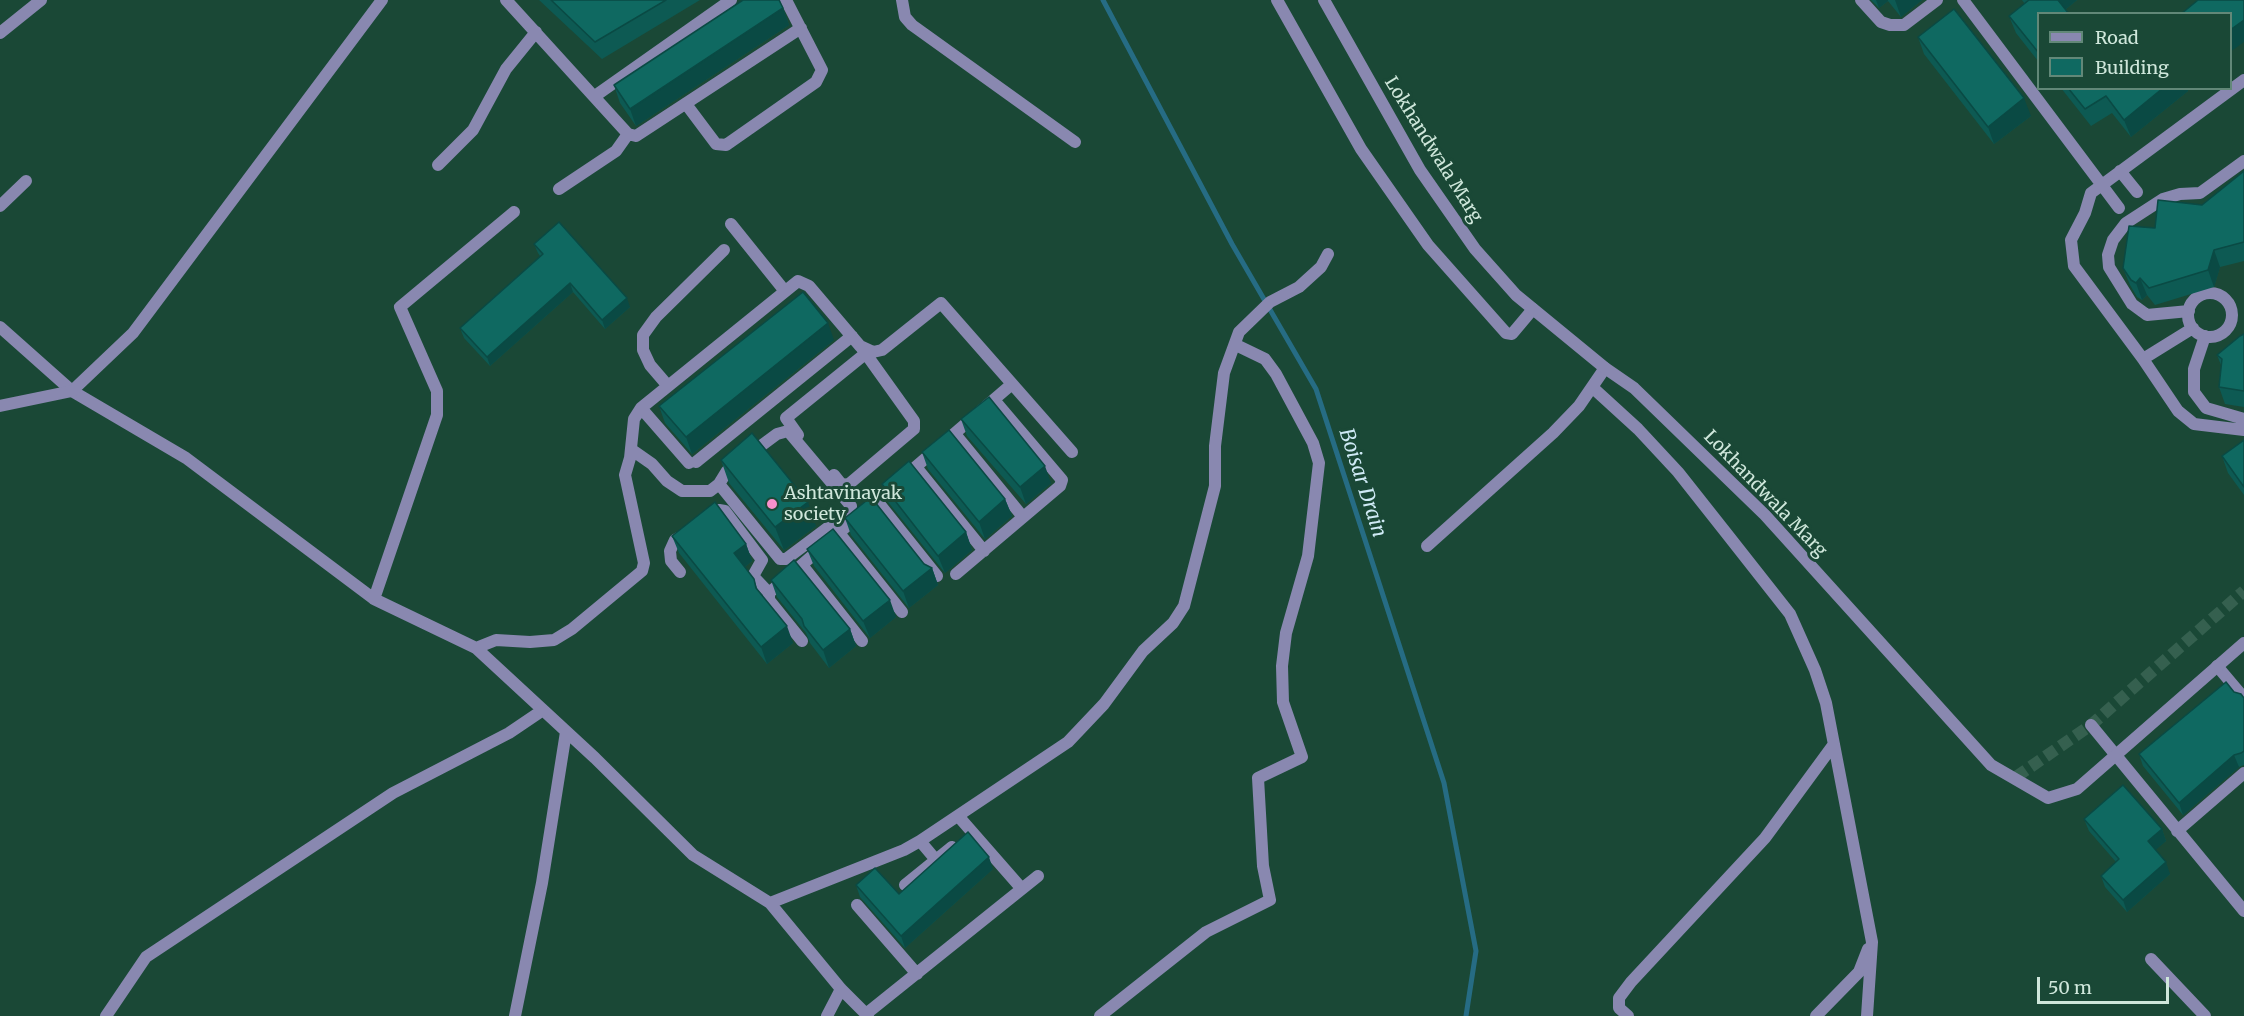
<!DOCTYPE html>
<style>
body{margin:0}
#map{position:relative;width:2244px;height:1016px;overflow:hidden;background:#1a4836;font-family:Merriweather,serif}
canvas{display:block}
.legend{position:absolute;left:2037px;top:12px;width:195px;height:78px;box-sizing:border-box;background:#1a4836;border:2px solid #628878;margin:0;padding:8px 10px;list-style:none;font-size:18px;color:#cfe7db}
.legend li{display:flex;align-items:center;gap:12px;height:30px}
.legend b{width:30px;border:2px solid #628878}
.scale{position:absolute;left:2037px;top:977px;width:132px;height:27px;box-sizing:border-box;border:3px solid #cfe7db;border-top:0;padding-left:8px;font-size:18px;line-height:21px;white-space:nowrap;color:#cfe7db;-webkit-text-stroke:4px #1a4836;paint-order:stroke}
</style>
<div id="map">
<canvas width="2244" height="1016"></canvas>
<ul class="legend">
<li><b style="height:8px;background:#8988b0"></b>Road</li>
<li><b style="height:16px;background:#0f6961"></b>Building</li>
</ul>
<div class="scale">50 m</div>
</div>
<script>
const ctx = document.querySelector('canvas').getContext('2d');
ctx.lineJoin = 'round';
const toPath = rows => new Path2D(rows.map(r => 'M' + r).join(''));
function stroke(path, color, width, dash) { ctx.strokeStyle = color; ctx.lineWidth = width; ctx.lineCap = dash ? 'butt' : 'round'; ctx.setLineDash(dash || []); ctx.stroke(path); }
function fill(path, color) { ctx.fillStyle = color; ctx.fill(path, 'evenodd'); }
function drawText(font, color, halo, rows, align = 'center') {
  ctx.font = font + ' Merriweather,serif'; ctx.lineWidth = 6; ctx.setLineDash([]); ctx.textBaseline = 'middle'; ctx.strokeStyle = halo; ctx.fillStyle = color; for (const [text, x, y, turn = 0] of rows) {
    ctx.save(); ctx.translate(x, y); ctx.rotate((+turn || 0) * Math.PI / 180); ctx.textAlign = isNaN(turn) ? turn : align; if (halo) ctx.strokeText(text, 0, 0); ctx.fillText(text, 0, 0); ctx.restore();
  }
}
stroke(toPath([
 [1103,0,1232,244,1316,389,1444,783,1476,951,1466,1016]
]), '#266c84', 5);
stroke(toPath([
 [2016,777,2091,725,2244,591]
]), '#35604f', 12, [12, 6]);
stroke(toPath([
 [506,0,628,134,636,136,801,28],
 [902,0,905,17,912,25,1075,142],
 [1277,0,1361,149,1428,245,1506,333,1512,334,1533,309],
 [1861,0,1881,22,1890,25,1904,25,1937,0],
 [1963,0,2119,208],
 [0,33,41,0],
 [2244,80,2091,193,2085,213,2071,240,2074,266,2143,359,2178,411,2194,424,2244,430],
 [595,96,731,0],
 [686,104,716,144,726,145,816,82,822,70,786,0],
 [438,165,473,130,506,69,536,32],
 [2120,171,2137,192],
 [559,189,616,151,628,134],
 [0,206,26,181],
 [731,224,784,290],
 '2188 315a22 22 0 1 1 44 0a22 22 0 1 1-44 0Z',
 [2189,311,2147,315,2132,304,2109,267,2108,255,2113,240,2126,223,2163,199,2180,194,2200,193,2244,161],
 [0,327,72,391,186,458,374,599,476,648,595,758,693,855,770,903,841,989,868,1016],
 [2205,336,2194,369,2194,392,2206,408,2244,419],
 [2143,359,2193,328],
 [668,386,650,365,643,350,643,335,656,317,724,250],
 [1592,387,1638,429,1678,472,1727,534,1790,614,1815,670,1826,703,1872,942,1867,1016],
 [641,408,689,463],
 [955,434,1023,517],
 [798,435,786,418,865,354],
 [632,450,652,464,667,481,682,491,710,491,719,484,727,471,777,434,788,431,851,506,850,511,786,559,780,559,719,484],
 [696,462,852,336],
 [916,467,984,551],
 [834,475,842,485,849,484,914,429,914,421,861,347],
 [877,501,937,576],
 [708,518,719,510,725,511,762,560,753,576,769,593],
 [839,533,902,612],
 [1427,546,1553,433,1579,406,1605,368],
 [802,565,862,641],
 [680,572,671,561,670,551,675,540,687,533],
 [956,574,1060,486,1062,480,994,400],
 [374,599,437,415,437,391,400,307,514,212],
 [802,641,769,600,769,593,1012,384],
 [476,648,496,640,530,642,554,640,572,629,642,571,644,563,625,475,630,458,634,419,641,408,798,281,809,286,860,346,873,352,882,350,941,303,1072,452],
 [2217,666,2244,698],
 [2091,725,2244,911],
 [959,817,1022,889],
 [2177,831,2244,773],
 [920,841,936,860],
 [905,885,952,847],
 [770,903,904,850,920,841,1068,742,1104,704,1143,651,1173,623,1184,606,1215,486,1215,446,1224,373,1239,332,1270,302,1299,287,1321,267,1328,254],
 [857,905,917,974],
 [2151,959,2205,1016],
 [866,1014,1038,876],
 [106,1016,146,957,393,793,509,733,543,710],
 [515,1016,542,883,566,732],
 [827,1016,841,989],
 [1100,1016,1206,932,1270,900,1263,866,1258,778,1302,757,1283,702,1282,666,1286,633,1308,556,1319,463,1313,443,1276,374,1265,359,1236,345],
 [1628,1016,1619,1008,1619,998,1631,982,1765,838,1834,744],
 [1816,1016,1859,972,1868,949]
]), '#8988b0', 12);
stroke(toPath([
 [1324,0,1420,170,1475,249,1516,295,1605,368,1634,388,1765,515,1991,765,2048,798,2077,789,2244,643],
 [0,406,72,391,133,333,382,0]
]), '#8988b0', 12);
fill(toPath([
 [539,0,700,0,602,59],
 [1871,0,1922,0,1901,17,1888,1,1879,8],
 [2022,0,2077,0,2066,9,2038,14,2038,61,2016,33,2009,16,2025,4],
 [783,8,789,25,636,126,620,103,614,85],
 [1918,37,2031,116,1994,144,1924,54],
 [2061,88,2187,88,2188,91,2131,137,2112,113,2091,126],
 [2244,171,2244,261,2220,267,2214,287,2155,305,2147,295,2142,300,2137,297,2130,285,2123,268,2155,228,2202,205],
 [534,244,630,307,605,329,573,292,490,366,464,338,460,328,540,256,538,253],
 [2244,334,2244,407,2225,404,2219,387,2221,365,2217,355],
 [834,340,692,454,665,423,659,406],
 [961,419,1051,483,1026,504,967,436],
 [2244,440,2244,495,2228,473,2222,456],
 [922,452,1005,499,1012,516,985,539,928,469],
 [721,460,816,526,784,550,729,483],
 [882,484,966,532,972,550,945,573,888,502],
 [845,518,932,568,938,585,909,608,851,535],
 [672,536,746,544,752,561,745,567,754,579,758,591,793,643,767,664,679,553],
 [807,549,896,617,870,638,814,566],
 [771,580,850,629,856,646,829,668,810,643,806,633,777,597],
 [2234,692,2244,698,2244,765,2239,767,2183,815,2143,766,2139,754],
 [2084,819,2162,829,2166,841,2155,850,2170,874,2127,912,2105,887,2101,876,2116,862,2089,831],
 [993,869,905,948,860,897,856,885,899,894]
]), '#0d5a53');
fill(toPath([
 [1876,0,1888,0,1888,1,1879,8],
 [1895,0,1922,0,1901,17],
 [2056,0,2077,0,2061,13],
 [783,8,789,25,636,126,630,109],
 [2244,20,2244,42,2230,52,2230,30],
 [2163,88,2187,88,2188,91,2131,137,2124,120],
 [2024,98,2031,116,1994,144,1988,127],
 [2214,250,2220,267,2214,287,2208,270],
 [2140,278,2147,295,2142,300,2136,283],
 [570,283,573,292,490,366,487,357],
 [627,298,630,307,605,329,602,320],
 [828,323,834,340,692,454,686,437],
 [1045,466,1051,483,1026,504,1020,487],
 [1005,499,1012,516,985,539,979,522],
 [808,502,816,526,784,550,775,527],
 [966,532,972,550,945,573,938,556],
 [746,544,752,561,740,571,734,553],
 [932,568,938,585,909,608,903,591],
 [890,600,896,617,870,638,863,621],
 [787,626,793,643,767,664,761,647],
 [850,629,856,646,829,668,823,650],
 [2234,755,2239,767,2183,815,2179,803],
 [2162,829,2166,841,2152,853,2148,841],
 [989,857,993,869,905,948,901,936],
 [2166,862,2170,874,2127,912,2123,900]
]), '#0a4a44');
const building = toPath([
 [551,0,666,0,595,42,551,0],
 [743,0,779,0,783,8,630,109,614,85,743,0],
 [2029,0,2058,0,2069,14,2038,14,2038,52,2009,16,2029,0],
 [2198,0,2244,0,2244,20,2230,30,2230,14,2181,14,2198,0],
 [1954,9,2024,98,1988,127,1918,37,1954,9],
 [2068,88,2163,88,2124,120,2106,96,2085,109,2068,88],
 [2244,171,2244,242,2214,250,2208,270,2149,288,2140,278,2136,283,2131,280,2123,268,2129,226,2155,228,2158,200,2202,205,2244,171],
 [559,222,627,298,602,320,570,283,487,357,460,328,543,254,534,244,559,222],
 [803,292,828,323,686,437,659,406,803,292],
 [2244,334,2244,391,2219,387,2222,359,2217,355,2240,336,2244,334],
 [989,397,1045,466,1020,487,961,419,989,397],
 [949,430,1005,499,979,522,922,452,949,430],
 [752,433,808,502,775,527,721,460,752,433],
 [2244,440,2244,487,2222,456,2244,440],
 [909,461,966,532,938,556,882,484,909,461],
 [871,497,924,564,932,568,903,591,845,518,871,497],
 [715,502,746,544,734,553,754,579,756,588,787,626,761,647,672,536,715,502],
 [833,529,890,600,863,621,807,549,833,529],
 [794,560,850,629,823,650,804,626,802,619,771,580,794,560],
 [2226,682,2234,692,2241,694,2244,698,2244,751,2241,753,2234,755,2179,803,2139,754,2226,682],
 [2123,785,2162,829,2148,841,2166,862,2123,900,2101,876,2119,859,2084,819,2123,785],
 [968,832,989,857,901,936,856,885,875,868,899,894,968,832]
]);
fill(building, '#0f6961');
stroke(building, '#0a4a44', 1.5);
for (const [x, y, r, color] of [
 [772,504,6,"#f890cc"]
]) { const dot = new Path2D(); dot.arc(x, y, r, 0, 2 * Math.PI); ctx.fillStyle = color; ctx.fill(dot); stroke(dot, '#1a4836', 2); }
drawText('18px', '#cfe7db', '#1a4836', [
 ["Lokhandwala Marg",1433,150,58],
 ["Lokhandwala Marg",1765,494,46]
]);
drawText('18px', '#cfe7db', '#1a4836', [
 ["Ashtavinayak",784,494],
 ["society",784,515]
], 'left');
drawText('italic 20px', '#cfeaf5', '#1a4836', [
 ["Boisar Drain",1362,483,72]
]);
</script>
